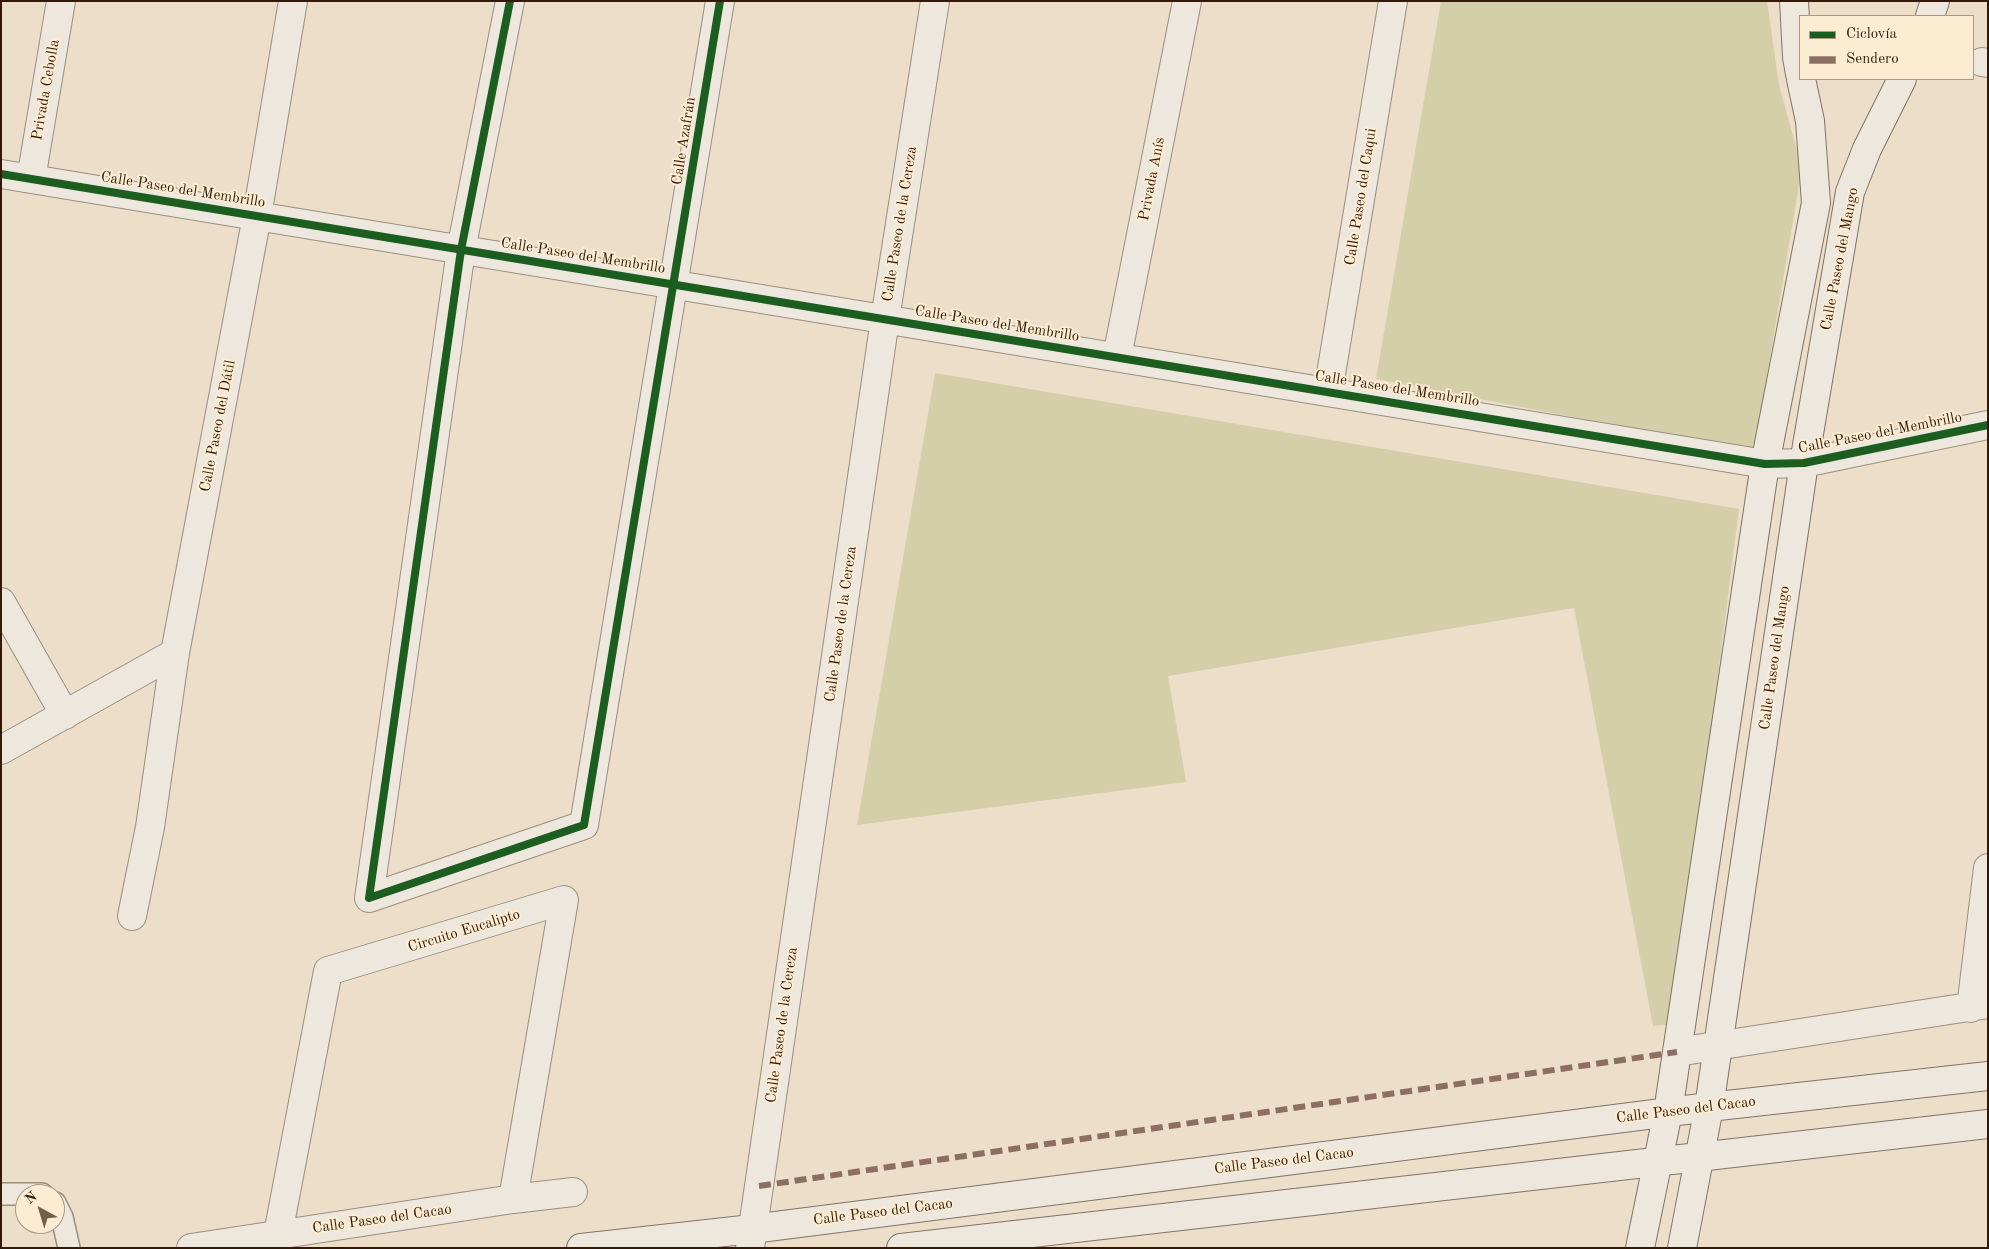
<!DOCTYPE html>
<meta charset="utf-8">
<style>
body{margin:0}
#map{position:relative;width:1989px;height:1249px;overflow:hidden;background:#ecdec9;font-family:"Old Standard TT",serif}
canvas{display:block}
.frame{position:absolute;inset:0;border:2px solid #341909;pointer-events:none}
.legend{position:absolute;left:1799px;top:15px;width:175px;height:65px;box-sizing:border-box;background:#fcecd2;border:1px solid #ac9882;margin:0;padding:6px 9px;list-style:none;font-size:15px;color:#341909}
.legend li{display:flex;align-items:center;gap:10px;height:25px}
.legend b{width:25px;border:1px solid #ac9882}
.north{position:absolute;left:15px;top:1184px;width:50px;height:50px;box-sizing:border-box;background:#fcecd2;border:1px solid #ac9882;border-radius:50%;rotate:321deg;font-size:14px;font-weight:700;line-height:20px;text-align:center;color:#341909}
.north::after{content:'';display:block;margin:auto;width:18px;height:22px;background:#745e4c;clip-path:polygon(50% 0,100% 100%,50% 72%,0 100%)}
</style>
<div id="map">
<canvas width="1989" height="1249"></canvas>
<div class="frame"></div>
<ul class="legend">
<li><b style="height:6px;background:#1b5e20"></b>Ciclovía</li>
<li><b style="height:6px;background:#8d6e63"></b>Sendero</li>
</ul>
<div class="north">N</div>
</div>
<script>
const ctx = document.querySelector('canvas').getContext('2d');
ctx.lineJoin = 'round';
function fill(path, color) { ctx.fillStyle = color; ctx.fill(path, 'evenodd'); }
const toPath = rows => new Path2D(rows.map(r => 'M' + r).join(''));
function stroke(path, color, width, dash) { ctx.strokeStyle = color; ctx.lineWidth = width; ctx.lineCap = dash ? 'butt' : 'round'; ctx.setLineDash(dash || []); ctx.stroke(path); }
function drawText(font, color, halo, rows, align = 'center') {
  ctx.font = font + ' "Old Standard TT",serif'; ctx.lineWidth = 4; ctx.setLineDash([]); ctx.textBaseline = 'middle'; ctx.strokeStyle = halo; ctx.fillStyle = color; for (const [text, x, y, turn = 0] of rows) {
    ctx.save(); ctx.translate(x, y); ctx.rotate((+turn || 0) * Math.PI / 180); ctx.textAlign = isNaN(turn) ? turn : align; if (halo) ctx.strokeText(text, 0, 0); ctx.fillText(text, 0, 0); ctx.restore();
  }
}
fill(toPath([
 [1441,1,1767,1,1779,85,1802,168,1754,452,1376,379],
 [935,373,1739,509,1674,1024,1653,1026,1574,608,1168,676,1186,782,857,825]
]), '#d4cfa9');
const lane = toPath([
 [1,1194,42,1194],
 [55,1203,62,1217,69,1248]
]);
const street = toPath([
 [510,1,461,250,369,898,584,825,720,1],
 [1982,62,1988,63],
 [1,174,1765,464,1804,463,1988,425],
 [31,179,61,1],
 [1117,357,1187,1],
 [1328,392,1393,1],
 [1,602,65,715],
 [1,750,175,653],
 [132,916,150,827,175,653,257,216,293,1],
 [1971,1008,1988,868],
 [1677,1052,1988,1004],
 [278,1234,328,971,564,900,513,1199],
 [191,1248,513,1199,573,1192],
 [750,1248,885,319,935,1]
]);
const secondary = toPath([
 [1794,1,1797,57,1800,74],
 [1930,16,1935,1],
 [581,1248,752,1229,1709,1107,1988,1076],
 [901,1248,1988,1124],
 [1640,1248,1668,1112,1765,464,1816,203,1810,121,1801,79],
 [1682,1248,1709,1107,1804,463,1850,192,1867,149,1902,79]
]);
stroke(lane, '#9a8e80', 24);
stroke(street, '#9a8e80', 30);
stroke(secondary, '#7f7467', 30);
stroke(lane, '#eee7dd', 21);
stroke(street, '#eee7dd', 28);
stroke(secondary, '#eee7dd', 28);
stroke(toPath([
 [759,1186,1677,1052]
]), '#8d6e63', 6, [12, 6]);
stroke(toPath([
 [510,1,461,250,369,898,584,825,720,1],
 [1,174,1765,464,1804,463,1988,425]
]), '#1b5e20', 8);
drawText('15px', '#341909', '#fcecd2', [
 ["Privada Cebolla",46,90,-80],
 ["Calle Azafrán",684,141,-81],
 ["Privada Anís",1152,179,-79],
 ["Calle Paseo del Membrillo",183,190,9],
 ["Calle Paseo del Caqui",1361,197,-81],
 ["Calle Paseo de la Cereza",900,224,-81],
 ["Calle Paseo del Membrillo",583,256,9],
 ["Calle Paseo del Mango",1840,259,-79],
 ["Calle Paseo del Membrillo",997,324,9],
 ["Calle Paseo del Membrillo",1397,389,9],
 ["Calle Paseo del Dátil",218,426,-79],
 ["Calle Paseo del Membrillo",1880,433,-11],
 ["Calle Paseo de la Cereza",841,624,-82],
 ["Calle Paseo del Mango",1775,658,-82],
 ["Circuito Eucalipto",464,931,-17],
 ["Calle Paseo de la Cereza",782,1025,-82],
 ["Calle Paseo del Cacao",1686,1110,-7],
 ["Calle Paseo del Cacao",1284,1161,-7],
 ["Calle Paseo del Cacao",883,1212,-7],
 ["Calle Paseo del Cacao",382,1219,-8]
]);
</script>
